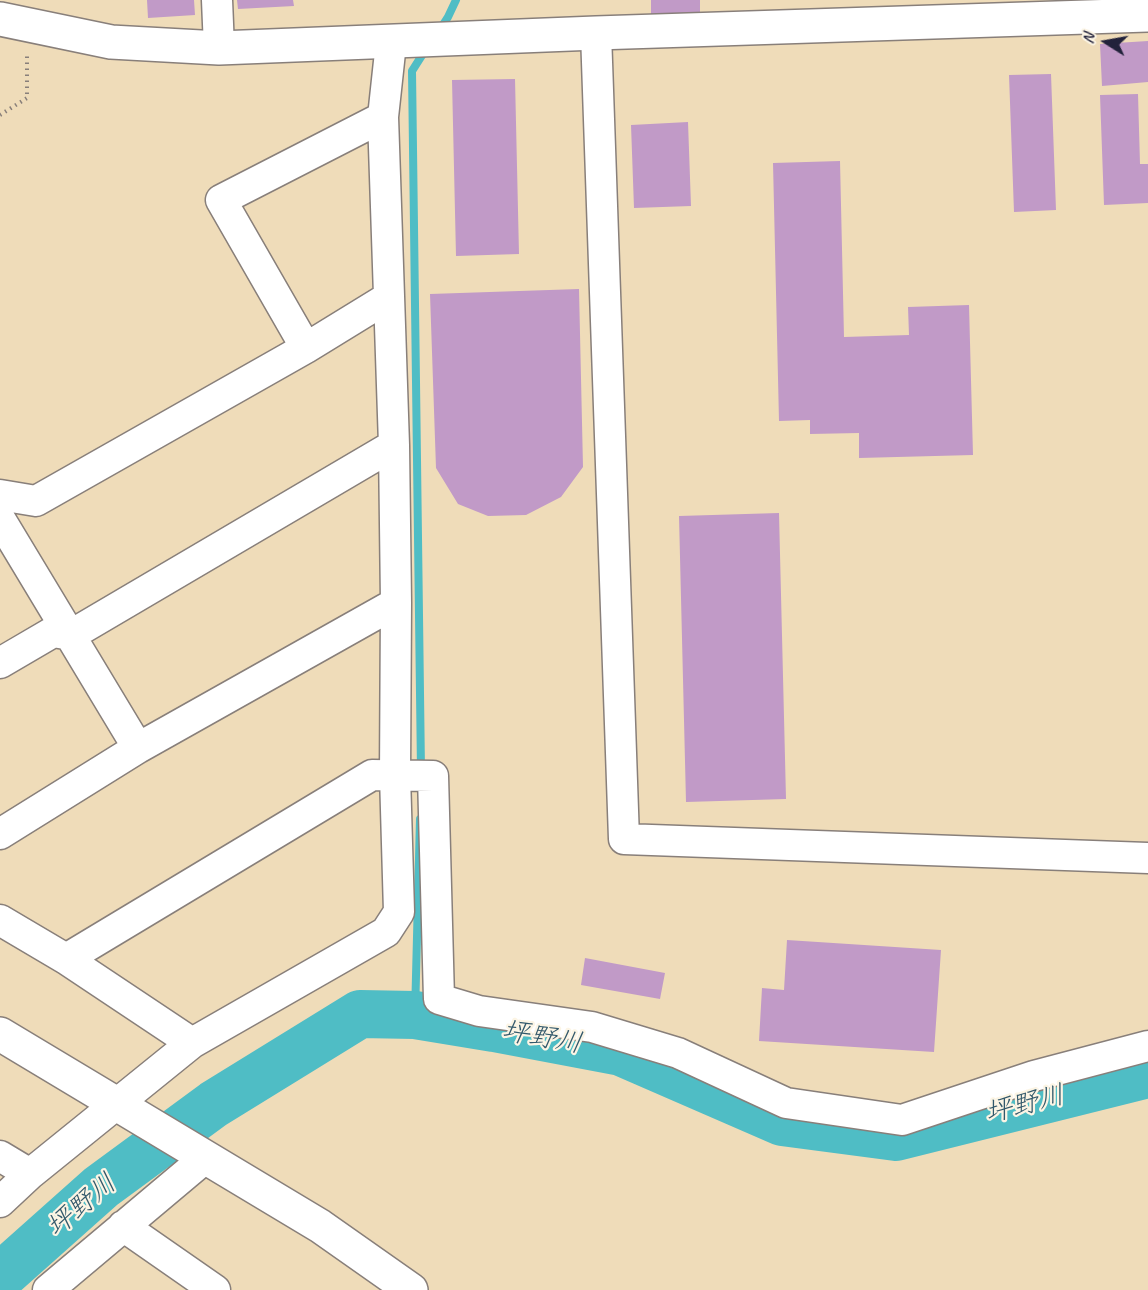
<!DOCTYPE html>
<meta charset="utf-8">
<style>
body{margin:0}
#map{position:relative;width:1148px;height:1290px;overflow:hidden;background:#efdcb9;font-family:Caveat,sans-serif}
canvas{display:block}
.north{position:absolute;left:1076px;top:12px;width:60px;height:60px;-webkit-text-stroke:4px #fcf5e5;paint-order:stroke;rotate:281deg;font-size:16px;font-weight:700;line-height:24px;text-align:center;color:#22223b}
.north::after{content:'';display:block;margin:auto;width:21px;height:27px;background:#22223b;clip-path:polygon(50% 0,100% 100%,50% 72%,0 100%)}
</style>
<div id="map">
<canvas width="1148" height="1290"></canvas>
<div class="north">N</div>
</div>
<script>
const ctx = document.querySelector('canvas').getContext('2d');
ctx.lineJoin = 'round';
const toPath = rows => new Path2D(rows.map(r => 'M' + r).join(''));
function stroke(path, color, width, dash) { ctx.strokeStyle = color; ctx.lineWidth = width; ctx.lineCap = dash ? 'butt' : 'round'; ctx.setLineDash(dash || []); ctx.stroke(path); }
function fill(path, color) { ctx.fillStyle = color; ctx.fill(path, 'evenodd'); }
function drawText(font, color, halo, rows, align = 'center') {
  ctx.font = font + ' Caveat,"Klee One",sans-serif'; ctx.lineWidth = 4.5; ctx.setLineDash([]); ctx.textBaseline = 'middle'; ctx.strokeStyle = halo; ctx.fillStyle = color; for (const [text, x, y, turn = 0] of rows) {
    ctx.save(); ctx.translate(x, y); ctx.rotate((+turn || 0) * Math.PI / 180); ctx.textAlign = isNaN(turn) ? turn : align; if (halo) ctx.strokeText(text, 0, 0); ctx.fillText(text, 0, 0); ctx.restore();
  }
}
stroke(toPath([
 [439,31,448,17,456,0],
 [421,770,412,71,426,49],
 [415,1015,420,819]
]), '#4fbdc5', 8);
stroke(toPath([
 [0,1277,101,1187,214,1104,360,1014,415,1015,494,1028,621,1052,782,1122,896,1137,1148,1074]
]), '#4fbdc5', 48);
fill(toPath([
 [147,0,194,0,195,15,148,18],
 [237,0,293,0,294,6,238,9],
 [651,0,700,0,700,13,651,14],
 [1148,41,1148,82,1102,86,1100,44],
 [1051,74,1056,210,1014,212,1009,75],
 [515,79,519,254,456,256,452,80],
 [1138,94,1140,164,1148,164,1148,203,1104,205,1100,95],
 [688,122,691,206,634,208,631,125],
 [840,161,844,337,909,335,908,307,969,305,973,455,859,458,859,433,810,434,810,420,779,421,773,163],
 [579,289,583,467,561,497,526,515,488,516,458,504,436,468,430,294],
 [779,513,786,799,686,802,679,516],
 [787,940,941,950,934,1052,759,1041,762,988,784,990],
 [585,958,665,973,660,999,581,985]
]), '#c19ac7');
const minor = toPath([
 [217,0,219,48],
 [596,33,624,839,1148,858],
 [306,348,221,200,383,117],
 [0,495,36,501,306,348,389,297],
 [0,519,138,748],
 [0,663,53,632,71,635,394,445],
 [0,834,138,748,396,603],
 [0,920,66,959,192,1043],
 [66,959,372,775,433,776,439,999,479,1011,592,1027,678,1053,786,1103,902,1120,1034,1076,1148,1046],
 [0,1156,30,1174],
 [0,1202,30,1174,192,1043,386,932,399,912,395,775,396,603,394,445,383,117,391,43],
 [123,1226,215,1290],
 [48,1290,205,1158]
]);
const tertiary = toPath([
 [0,19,111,42,219,48,596,33,1148,15],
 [0,1034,320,1226,411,1290]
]);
stroke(minor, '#887f7a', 33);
stroke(tertiary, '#887f7a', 36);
stroke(toPath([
 [0,115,27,98,27,55]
]), '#887f7a', 4, [1.5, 4.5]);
stroke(minor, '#fff', 30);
stroke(tertiary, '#fff', 33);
drawText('italic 27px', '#32586b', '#fcf5e5', [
 ["坪野川",542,1038,10],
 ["坪野川",1025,1105,-14],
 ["坪野川",82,1206,-40]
]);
</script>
